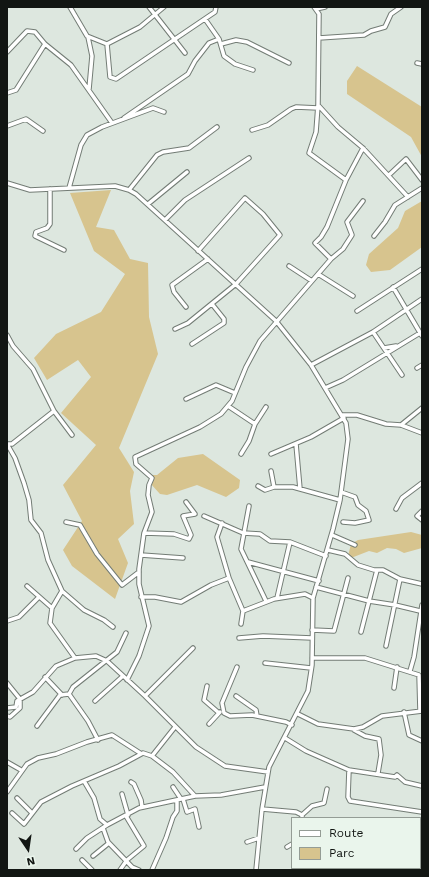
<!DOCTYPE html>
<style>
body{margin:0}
#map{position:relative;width:429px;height:877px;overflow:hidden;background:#dde7df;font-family:"Work Sans",sans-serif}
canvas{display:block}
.frame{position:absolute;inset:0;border:8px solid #121613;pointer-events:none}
.legend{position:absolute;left:291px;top:817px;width:130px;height:52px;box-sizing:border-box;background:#eaf5ec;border:1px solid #949c95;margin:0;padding:5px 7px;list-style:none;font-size:12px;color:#121613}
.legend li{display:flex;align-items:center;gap:8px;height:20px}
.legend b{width:20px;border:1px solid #949c95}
.north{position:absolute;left:8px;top:829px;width:40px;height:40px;-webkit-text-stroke:3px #eaf5ec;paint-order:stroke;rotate:167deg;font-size:11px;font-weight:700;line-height:16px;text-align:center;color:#121613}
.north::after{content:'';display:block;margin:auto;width:14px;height:18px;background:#121613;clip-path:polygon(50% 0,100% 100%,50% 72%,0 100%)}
</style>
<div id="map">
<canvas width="429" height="877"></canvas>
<div class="frame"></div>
<ul class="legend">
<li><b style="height:5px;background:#fff"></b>Route</li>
<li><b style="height:11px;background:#d7c48e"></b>Parc</li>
</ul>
<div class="north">N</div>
</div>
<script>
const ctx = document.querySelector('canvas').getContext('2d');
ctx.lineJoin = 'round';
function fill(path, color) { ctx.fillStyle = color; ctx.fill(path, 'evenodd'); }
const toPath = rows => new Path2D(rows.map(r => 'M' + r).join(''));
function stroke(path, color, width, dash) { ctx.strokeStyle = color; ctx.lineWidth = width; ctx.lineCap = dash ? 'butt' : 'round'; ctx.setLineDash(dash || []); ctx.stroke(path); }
fill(toPath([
 [357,66,422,107,422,157,411,137,347,94,347,81],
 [111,190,96,227,114,230,130,259,148,263,149,317,158,354,119,448,134,472,130,491,134,524,118,539,128,563,115,599,72,566,63,550,82,521,63,485,96,445,61,413,91,377,78,360,47,380,34,358,56,334,101,312,125,274,94,251,70,193],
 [422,201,422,247,390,270,371,272,366,265,369,254,398,228,405,211],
 [203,454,240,480,239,488,226,497,197,485,167,495,160,494,150,483,149,475,157,475,178,458],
 [411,532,422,535,422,548,404,553,396,549,387,548,377,553,369,551,351,558,348,556,351,544,358,540],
 [420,831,422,831,422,870,319,870,318,868,420,868]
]), '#d7c48e');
const street = toPath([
 [70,7,87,36,107,44,140,27,164,7],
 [149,7,185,53],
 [314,7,319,14,318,105,316,132,309,153,346,180],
 [316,9,325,7],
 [205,19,219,39,224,56,235,64,253,70],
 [88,37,92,56,89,89],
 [319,38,364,35,371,31,385,27,391,14,401,7],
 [107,44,110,77,116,79,212,14,215,12,216,7],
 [221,44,236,40,247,42,289,63],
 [7,52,27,31,35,32,45,44,71,65,112,123],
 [417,63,422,64],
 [7,93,16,90,45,44],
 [318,105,338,127,363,148,408,197],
 [124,118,188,74,195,61,209,43,219,39],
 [7,126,26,119,43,131],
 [252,130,268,125,291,109,296,107,318,108],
 [389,175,406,159,422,180],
 [7,183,30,190,115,186,129,190,136,194,276,321,311,365,346,423,348,439,340,500,333,529,313,598,312,665,308,691,269,767,262,809,256,870],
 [69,188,81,145,87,135,102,127,153,108,164,112],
 [50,189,50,224,47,228,36,232,35,236,64,250],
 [129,190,157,155,163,152,189,148,217,127],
 [148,204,187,172],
 [165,220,185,200,249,158],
 [374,236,385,222,395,205,422,188],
 [331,259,343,249,352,235,347,222,363,201],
 [289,266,312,281],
 [318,274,353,296],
 [393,287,422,336],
 [186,307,174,292,172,285,208,259],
 [357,311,422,269],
 [175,329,188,323,236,284,280,235,263,214,245,198,198,251],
 [373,332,402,375],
 [7,335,13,346,33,369,54,411,72,435],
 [192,344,224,323,224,319,212,304],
 [384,348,396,346],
 [311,365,373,332,422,299],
 [417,368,422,365],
 [325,388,343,380,420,333],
 [186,399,216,385,235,393],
 [228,406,255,424],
 [54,411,12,444,7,444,15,458,24,483,29,500,31,520,41,533,48,560,62,591,52,608,50,623,75,658],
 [342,415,357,415,386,424,401,425,422,433],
 [401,425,422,408],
 [296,444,300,489],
 [241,454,249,441,255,424,266,407],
 [271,454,311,437,344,418],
 [271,471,274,487],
 [258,486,265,490,274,487,293,487,340,500],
 [341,492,355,497,358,505,366,511,369,520,355,523,343,522],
 [249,506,241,549,266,601],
 [396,509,402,498,422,483],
 [422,511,417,516,422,520],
 [204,516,243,533,260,534,270,541,290,542,326,556],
 [66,522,80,525,97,554,122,585,139,572],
 [222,523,217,537,229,578],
 [144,533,152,512,148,495,149,485,152,478,136,464,135,457,200,427,221,414,232,401,246,367,260,341,331,259,315,243,321,237,327,227,346,180,363,148],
 [332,535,355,545],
 [328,550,345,554,358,565,374,570,383,570,400,579,422,584],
 [141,555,183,558],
 [248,562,319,581],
 [27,586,52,608],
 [316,587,369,601,395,605,420,611],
 [62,591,84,610,104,620,113,627],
 [141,597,155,597,181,602,211,585,229,578,243,611,241,624],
 [277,598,290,542],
 [243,611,274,599,305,594,313,598],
 [7,621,19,617,39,597],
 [312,630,334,631,348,578],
 [361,632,377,570],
 [239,638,263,636,312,638],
 [386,646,400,579],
 [312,658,365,658,419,675,420,711],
 [265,663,311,668],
 [237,667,222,703,224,713,230,716,252,715,286,722,292,725],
 [410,671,414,657,422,605],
 [45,677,62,695],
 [127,680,139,656,149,626,139,584,139,569,144,533,174,534,189,539,191,535,183,516,195,514,186,502],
 [7,683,20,699,20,708,10,717,7,716],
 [207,686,204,700,219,713],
 [394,688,397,667],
 [69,694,88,721,98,740],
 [145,696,193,648],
 [236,696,256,710,257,716],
 [95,701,123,676],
 [7,708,16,707,17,701,33,692,56,666,75,658,96,656,107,661,145,696,196,747,225,766,268,772],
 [404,712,409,735,422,741],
 [298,714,318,724,354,729,363,727,382,716,422,711],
 [209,724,220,712],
 [37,726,60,695,69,694,73,687,117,652,126,633],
 [354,730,365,736,379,739,381,755,378,773],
 [285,738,306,751,349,770,395,777,397,775,405,782,422,786],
 [152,756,175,727],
 [7,762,21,770],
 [349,770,348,797,350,801,422,812],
 [84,781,94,798,100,819,107,825],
 [131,782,134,784,141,800,142,807],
 [173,787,181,799],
 [7,792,27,764,38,758,56,754,87,742,112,735,140,753],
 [122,794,128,815],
 [17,798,32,813],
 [183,799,187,812,195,809,199,827],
 [262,809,296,812,302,815,302,818],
 [12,813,24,824,41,802,72,786,119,766,143,753,152,756,173,772,195,796],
 [302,815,312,806,324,803,327,789],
 [103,828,108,842,132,867,139,870],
 [247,842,259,838],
 [287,847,292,844],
 [76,849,87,838,107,825,139,808,195,796,221,795,265,787],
 [93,856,109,843],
 [82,860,92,870],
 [120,870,127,860,144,846,126,816],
 [152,870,166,838,173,817,177,811,177,800]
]);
stroke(street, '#737c75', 5.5);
stroke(street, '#fff', 3.5);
</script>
